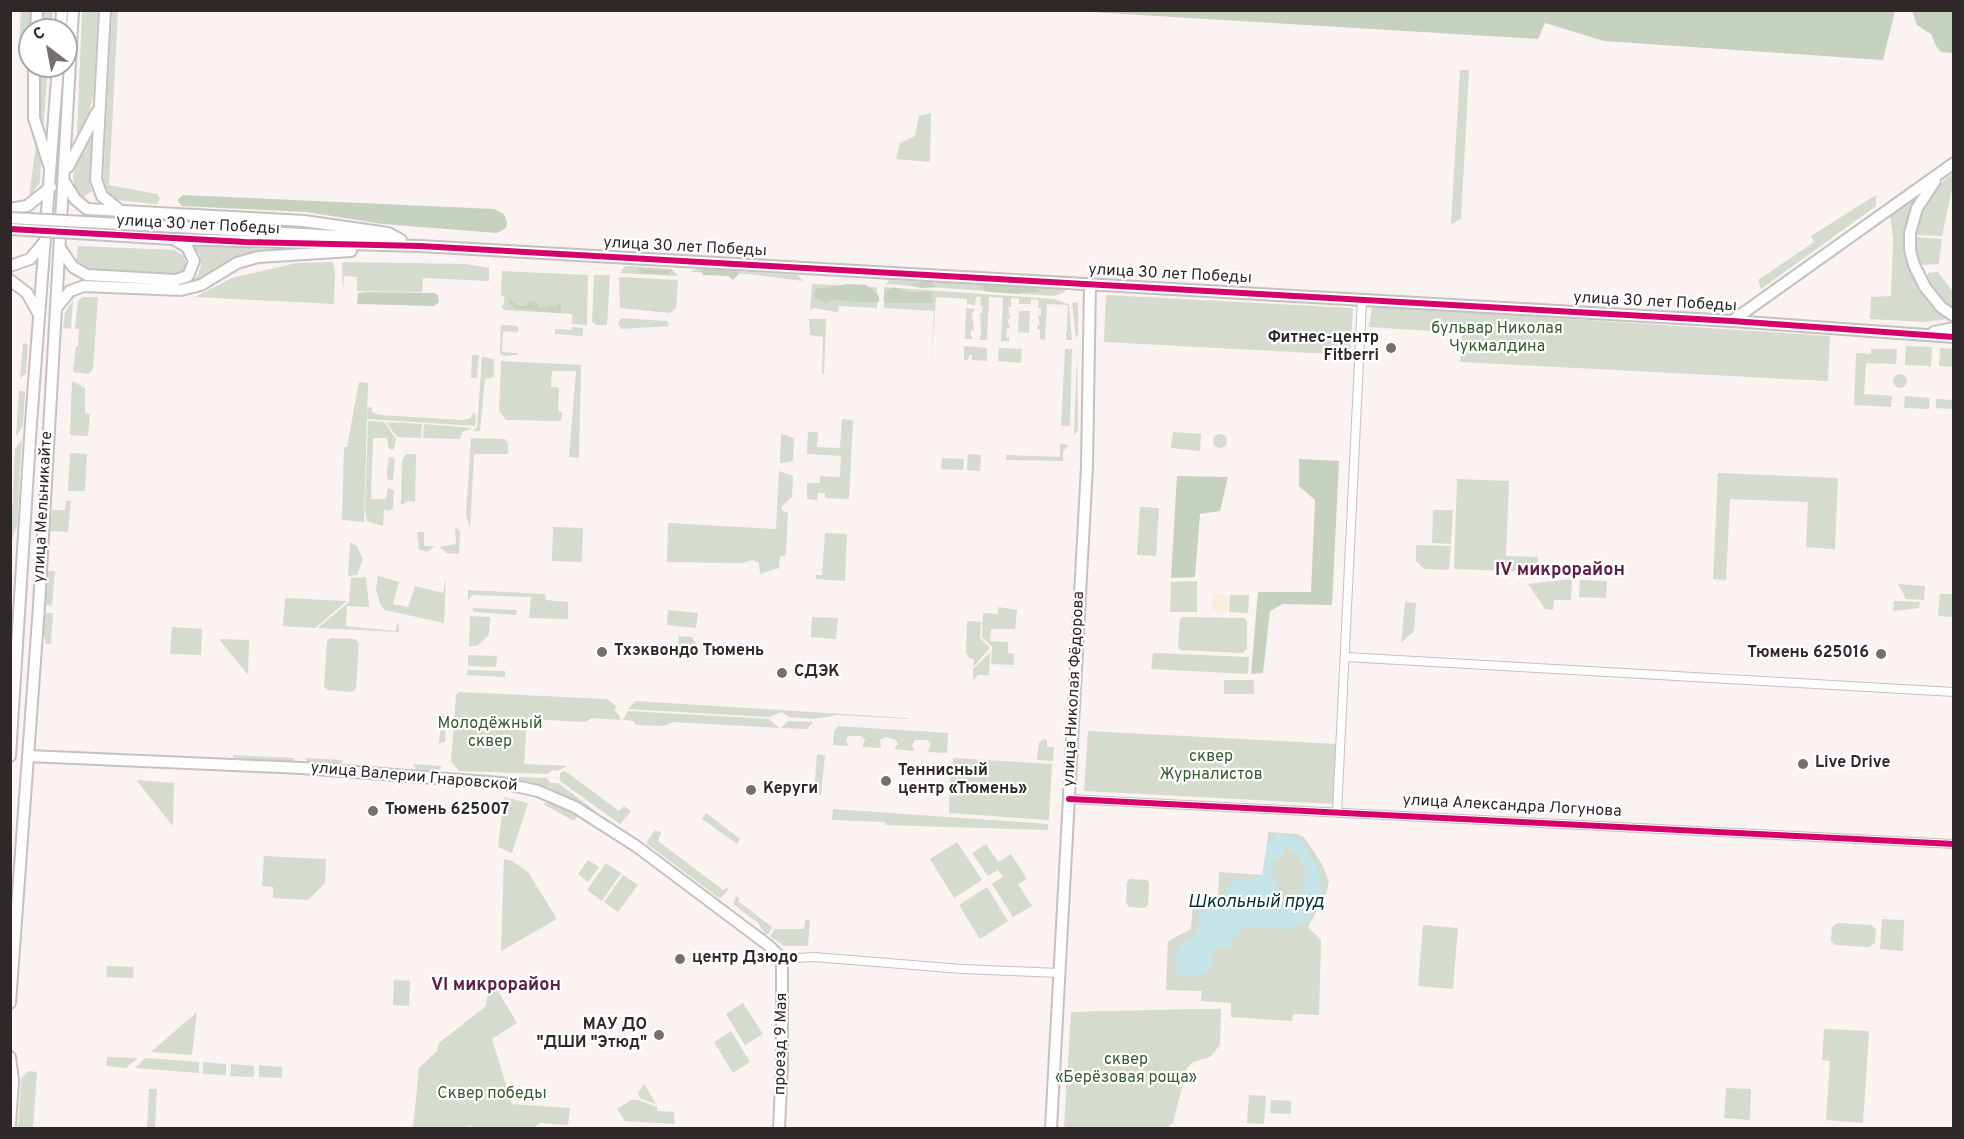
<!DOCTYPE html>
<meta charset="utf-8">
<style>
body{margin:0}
#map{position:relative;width:1964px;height:1139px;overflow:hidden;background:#faf3f1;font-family:Overpass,sans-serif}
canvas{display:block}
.frame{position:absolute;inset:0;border:12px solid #2e2928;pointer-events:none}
.north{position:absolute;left:18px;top:18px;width:60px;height:60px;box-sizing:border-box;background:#fff;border:2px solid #aba9a9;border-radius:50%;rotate:328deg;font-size:16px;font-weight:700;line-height:24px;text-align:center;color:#2e2928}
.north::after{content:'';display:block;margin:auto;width:21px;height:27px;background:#75706e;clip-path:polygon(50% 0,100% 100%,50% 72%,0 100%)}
</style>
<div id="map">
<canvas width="1964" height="1139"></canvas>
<div class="frame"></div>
<div class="north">С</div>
</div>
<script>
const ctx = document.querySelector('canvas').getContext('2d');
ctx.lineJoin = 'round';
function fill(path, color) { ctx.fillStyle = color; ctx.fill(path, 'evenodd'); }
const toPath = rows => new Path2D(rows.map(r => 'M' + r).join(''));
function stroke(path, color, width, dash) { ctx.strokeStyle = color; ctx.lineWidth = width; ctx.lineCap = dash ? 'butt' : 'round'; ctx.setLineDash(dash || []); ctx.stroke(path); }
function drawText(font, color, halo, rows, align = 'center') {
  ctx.font = font + ' Overpass,sans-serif'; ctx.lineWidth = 4.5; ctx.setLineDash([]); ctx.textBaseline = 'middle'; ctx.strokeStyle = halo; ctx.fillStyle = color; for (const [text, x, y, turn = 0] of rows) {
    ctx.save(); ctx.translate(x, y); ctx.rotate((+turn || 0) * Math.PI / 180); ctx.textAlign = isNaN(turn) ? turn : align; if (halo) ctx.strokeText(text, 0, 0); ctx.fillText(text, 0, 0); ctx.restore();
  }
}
fill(toPath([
 [21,11,32,11,30,47,26,49,21,48,19,44],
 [41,11,53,11,51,30,40,30],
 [82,11,98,11,93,98,88,116,77,134],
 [112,11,118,11,109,185,157,194,160,198,157,204,115,200,103,186],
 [39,66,48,66,43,130,38,119],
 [1460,70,1469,70,1461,219,1451,224],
 [931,113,930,162,896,159,900,143,915,136,919,116],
 [92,128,89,179,92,191,81,199,75,190,73,176,76,163],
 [36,143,41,159,40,182,29,198],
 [1951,174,1954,174,1953,184,1942,236,1916,235,1925,205,1936,188],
 [1918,193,1906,225,1905,256,1924,296,1947,319,1924,322,1870,319,1871,297,1891,296,1893,239,1890,214],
 [1876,195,1876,206,1761,289,1758,280,1814,242,1811,236],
 [1915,237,1942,239,1939,264,1920,265,1916,254],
 [78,246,174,250,184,256,186,264,183,271,176,275,86,270,76,265],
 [194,246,251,248,278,250,241,256,190,284,198,275,201,265,200,255],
 [333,262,335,273,334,304,195,297,232,278,296,263],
 [342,262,466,264,489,268,489,281,423,278,422,292,357,291,357,277,344,276,343,289],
 [629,266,672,269,678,276,620,273,624,267],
 [697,269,797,275,803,281,748,274,690,272],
 [502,271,588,275,587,325,572,324,572,314,504,310,501,306,504,304,504,296,501,295],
 [1938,272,1953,292,1953,309,1941,298,1927,278,1928,273],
 [594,275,610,275,607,325,596,325,592,321],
 [619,277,678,280,676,308,670,313,620,308],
 [889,280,1065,289,1065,292,1054,296,886,284],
 [812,284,877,287,877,308,839,306,838,312,813,308,810,311],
 [884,287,1054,299,1069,304,1072,340,1066,340,1068,305,1047,304,1045,340,1040,339,1040,330,1037,329,1038,325,1040,325,1038,316,1041,315,1041,308,1038,308,1039,300,1031,299,1031,304,1019,304,1019,299,1011,298,1011,307,1008,307,1010,319,1007,319,1010,328,1007,328,1006,337,1009,337,1009,341,1001,341,1003,298,989,297,987,340,979,340,981,335,980,313,982,313,983,306,980,305,981,297,976,297,975,305,967,304,967,299,936,297,931,369,934,311,884,308],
 [1106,295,1353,308,1350,355,1104,342],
 [83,297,98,297,93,369,89,374,73,372,76,346,78,346,79,329,75,329,78,301],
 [73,300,71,329,63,328,65,313],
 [1078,302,1078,335,1076,338,1072,303],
 [1372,306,1830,336,1828,381,1460,362,1462,333,1369,327],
 [966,308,975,309,972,313,974,330,971,330,971,335,973,339,965,339],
 [1019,311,1030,311,1029,333,1018,332],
 [621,318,667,321,669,326,622,329,618,324],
 [809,319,826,319,824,374,822,374,823,337,810,335],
 [501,325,518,326,518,332,503,331,502,352,518,353,517,355,505,356,500,354],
 [572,327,583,328,583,336,555,334,555,329,571,330],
 [23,343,28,344,26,374,20,378],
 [964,346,987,348,987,361,972,360,972,355,969,355,968,360,964,360],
 [1906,346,1932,347,1931,366,1905,365],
 [999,348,1022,349,1021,363,998,361],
 [1940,348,1953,349,1953,367,1939,366],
 [1065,349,1072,349,1070,426,1061,426],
 [1871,349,1897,349,1896,364,1866,363,1864,394,1892,396,1891,407,1854,405,1856,353,1871,354],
 [1077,353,1078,430,1074,435],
 [472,355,479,355,477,378,471,378],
 [482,357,494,359,494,377,485,379,480,431,473,431,477,427],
 [501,361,581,365,579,458,569,457,576,371,552,371,551,387,559,388,558,411,562,412,561,421,506,420,499,411],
 '1893 381a7 7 0 1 1 14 0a7 7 0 1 1-14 0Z',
 [72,381,85,388,85,413,90,414,88,436,70,435],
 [359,382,368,383,364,522,342,520,344,447,347,447],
 [19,390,25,392,23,426,16,436],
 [1905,396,1930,398,1929,409,1904,408],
 [1936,399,1953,400,1953,409,1936,408],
 [368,407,372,408,372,412,380,415,463,420,471,418,472,413,476,414,475,426,367,419],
 [842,419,853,420,849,499,825,498,825,493,818,493,817,500,807,499,807,483,820,483,820,476,840,477,841,456,807,454,808,432,818,432,817,447,840,448],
 [368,421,384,422,396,439,394,450,389,449,387,438,373,438,371,499,386,499,388,488,394,490,393,508,389,511,384,510,383,526,367,521,365,510],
 [386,422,422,424,421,438,397,437],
 [424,424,473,428,462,432,460,439,423,438],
 [1173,432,1201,434,1200,451,1171,448],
 [781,434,794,438,793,460,790,462,780,463],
 '1213 441a7 7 0 1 1 14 0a7 7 0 1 1-14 0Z',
 [471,438,505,439,508,444,508,454,474,454,470,528,466,515],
 [22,439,17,525,11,542,15,449],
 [1060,444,1068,445,1063,452,1063,461,1006,460,1006,455,1060,457],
 [70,453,87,454,85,491,68,491],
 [406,454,416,454,415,502,408,501,401,505,402,461],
 [968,454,981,455,980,471,967,470],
 [389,457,395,459,393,480,388,480,387,472],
 [942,458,964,459,963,470,941,469],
 [779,471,793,476,792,497,782,506,782,510,788,513,786,555,780,557,779,568,760,574,759,563,753,560,742,563,667,562,668,523,776,529],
 [1718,473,1838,478,1835,549,1806,547,1808,502,1730,499,1726,580,1713,579],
 [1457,479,1509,481,1506,556,1538,557,1537,572,1454,569],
 [66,501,71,501,68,532,50,531,52,510,65,510],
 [1140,507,1159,508,1156,556,1137,555],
 [1433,510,1453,510,1451,544,1432,543],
 [455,527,460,531,459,554,446,553,440,547,456,544],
 [553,527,583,528,582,562,552,561],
 [417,532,424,532,424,546,435,546,427,552,419,549],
 [825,533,847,534,845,581,816,579,816,575,822,575],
 [350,542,357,546,363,559,357,575,348,576],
 [1416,545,1451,546,1449,570,1424,569,1416,561],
 [46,571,55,571,52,606,44,605],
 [378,576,399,582,393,604,408,607,415,586,443,593,446,577,444,623,385,610,381,606,376,590],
 [366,577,369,607,347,606,346,626,396,631,397,624,399,624,399,632,318,628,349,602,351,578],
 [1572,579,1571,600,1554,600,1553,610,1545,609,1528,584],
 [1580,580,1607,581,1606,598,1579,597],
 [1197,581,1197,612,1170,612,1171,582],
 [1898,584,1925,586,1924,600,1906,599],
 [468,590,545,594,546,600,568,602,568,619,529,618,531,597,472,595,468,601],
 [1940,594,1953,594,1953,617,1938,616],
 [1230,595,1249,595,1248,613,1229,612],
 [285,598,347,601,315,628,283,626],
 [1894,601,1920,602,1919,608,1893,611],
 [1405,602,1416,603,1414,631,1401,643],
 [998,607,1017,610,1015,629,991,629,990,641,1008,642,1008,653,1014,654,1014,665,991,664,992,647,982,637,983,613,998,614],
 [472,608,517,610,516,615,474,612],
 [668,610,698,613,696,628,667,625],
 [46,613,53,613,51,644,46,644,42,627,43,616],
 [470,616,490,617,489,635,477,646,469,646],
 [812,617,838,618,836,639,811,637],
 [1183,617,1244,618,1247,622,1247,649,1243,653,1181,650,1178,646,1180,619],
 [967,621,981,622,980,638,990,648,973,667,974,659,969,658,966,652],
 [172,627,202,629,201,655,170,654],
 [679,636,692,637,696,644,695,652,677,650],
 [330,638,355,639,359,643,356,688,352,692,327,690,324,686,327,641],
 [219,639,249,640,248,675],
 [990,653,989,675,978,675,973,680,973,669],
 [1153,653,1249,657,1248,674,1151,669],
 [468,655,497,656,496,667,468,666],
 [467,670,505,671,505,677,467,675],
 [1224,680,1254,680,1254,694,1224,694],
 [459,692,607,699,616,706,615,711,620,716,620,720,591,718,586,722,527,719,524,764,568,766,557,771,553,770,547,774,459,771,451,761,456,695],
 [635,701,908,718,908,719,838,715,814,719,789,717,782,712,769,717,628,709],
 [628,711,769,719,779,728,675,722,663,726,636,725,633,721,623,720],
 [442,713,446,717,445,741,439,744],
 [788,721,813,722,807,729,781,728],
 [838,726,948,733,947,753,928,752,931,744,927,740,915,740,912,745,914,751,894,749,898,744,896,740,886,737,880,740,881,748,862,747,865,740,861,736,848,736,846,741,849,746,833,745,834,731],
 [1088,731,1338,744,1334,804,1084,791],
 [1043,739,1047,740,1047,747,1054,747,1053,761,1037,760,1039,743],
 [817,754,825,755,821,795,814,794],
 [233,755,295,758,290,764,235,761],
 [305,758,343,760,340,766,309,765],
 [953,758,1052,764,1049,820,949,813,950,772,952,771],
 [413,764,442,766,438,772,417,771],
 [565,771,619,811,624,806,631,811,620,824,560,781,560,773],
 [495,776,547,778,550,783,558,783,597,812,550,788],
 [136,780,174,783,173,826],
 [504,797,528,803,512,853,498,847],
 [550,801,578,815,574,821,543,804],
 [833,809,1048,824,1048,830,885,825,885,822,832,820],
 [706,813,740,839,737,844,702,819],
 [655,830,661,832,658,841,723,890,727,887,728,890,722,897,719,898,646,843],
 [1268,832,1297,834,1304,837,1322,864,1329,882,1326,894,1308,927,1321,940,1319,1015,1293,1014,1292,1021,1231,1017,1231,1003,1201,1001,1202,991,1166,990,1168,941,1191,929,1193,904,1218,899,1219,872,1264,875],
 [957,842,982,880,954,898,930,859],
 [986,844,998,862,1011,854,1027,879,1018,884,1032,906,1013,917,992,884,1003,877,998,870,988,876,972,853],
 [264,856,326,859,325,883,308,900,273,898,273,887,262,886],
 [504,859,512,861,528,872,557,919,501,951],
 [588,860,599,867,588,882,578,874],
 [606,863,621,873,602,901,587,890],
 [623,875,638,885,618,912,604,902],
 [1130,879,1147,880,1149,882,1148,905,1145,908,1129,907,1126,903,1127,882],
 [987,887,1008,921,980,939,959,905],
 [736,896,740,898,738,901,772,927,769,933,766,935,758,923,733,904],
 [1882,919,1904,920,1903,951,1880,949],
 [805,920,810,920,808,946,784,946,770,936,775,929,804,929],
 [1837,923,1872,925,1876,930,1875,943,1869,947,1835,945,1831,941,1832,927],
 [1423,925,1458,928,1453,989,1418,986],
 [107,966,134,967,133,978,106,977],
 [394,980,410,981,409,1006,393,1005],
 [495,986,517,1023,492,1039,512,1104,570,1108,568,1125,540,1123,534,1128,472,1128,470,1124,469,1128,413,1128,419,1068,437,1051,439,1043,486,1006,488,990],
 [743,1003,763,1034,745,1045,726,1014],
 [1191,1009,1221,1009,1220,1045,1210,1057,1193,1062,1187,1068,1173,1123,1167,1128,1064,1128,1071,1012],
 [197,1012,192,1055,151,1052],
 [1824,1029,1869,1031,1863,1123,1826,1120,1830,1061,1822,1060],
 [731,1031,750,1062,733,1073,714,1042],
 [107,1057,138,1058,126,1068,106,1066],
 [145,1058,199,1062,199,1073,135,1068],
 [203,1062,226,1064,226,1075,203,1074],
 [231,1064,254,1066,254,1077,230,1076],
 [259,1065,282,1067,282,1078,259,1077],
 [29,1071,37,1072,33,1128,18,1128,21,1078],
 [644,1084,656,1104,640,1098,638,1093],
 [1726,1088,1751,1089,1750,1120,1724,1118],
 [149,1089,157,1089,155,1128,147,1128],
 [1249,1095,1266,1096,1264,1124,1247,1123],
 [631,1100,638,1100,657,1107,657,1111,674,1112,675,1124,625,1121,617,1109],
 [1271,1100,1291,1101,1291,1114,1270,1113]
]), '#d5dbce');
fill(toPath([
 [1074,11,1895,11,1883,60,1604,41,1545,23,1538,39],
 [1912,11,1953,11,1953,53,1941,52,1936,46,1931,34,1917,25],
 [183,195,494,209,504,214,507,223,506,228,497,233,383,224,306,212,182,206,177,200],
 [638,268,670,270,672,271,668,275,655,274,640,273],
 [703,269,736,271,739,274,733,280,728,276,703,275,701,271],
 [926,281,932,282,936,287,921,288,909,285],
 [847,284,866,285,879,296,879,302,854,302,833,299,826,303,814,297,816,289],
 [981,285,1035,288,1040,292,1023,292,1020,294,991,292,985,291],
 [894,287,907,292,931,292,933,303,885,303,883,298,887,291],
 [367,292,434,293,438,295,439,302,434,306,357,304,358,293],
 [507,297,518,306,525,306,530,301,538,304,537,308,550,307,552,303,554,308,558,304,561,305,561,311,560,313,516,309,510,304],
 [1299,459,1339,461,1332,605,1283,604,1270,611,1263,673,1251,674,1258,592,1311,592,1315,500,1299,486],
 [1177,476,1228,477,1220,511,1200,514,1195,577,1171,578]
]), '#c7d1c0');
fill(toPath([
 [1213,594,1228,595,1227,612,1212,610]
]), '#f7efd9');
fill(toPath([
 [1284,834,1299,838,1317,867,1322,893,1312,915,1306,922,1289,929,1242,927,1228,948,1219,948,1213,951,1210,968,1206,973,1195,977,1178,974,1175,955,1178,947,1197,932,1199,913,1224,906,1226,889,1234,880,1247,880,1262,875,1267,843,1276,835],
 [1286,846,1299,856,1305,869,1302,893,1305,899,1302,907,1297,909,1280,897,1274,882,1272,862,1284,854,1282,847]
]), '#c5e4e8');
const street = toPath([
 [1346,657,1954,692],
 [1069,799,1954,844],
 [1337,812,1362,300],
 [782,959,814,957,962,969,1059,973]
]);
const secondary = toPath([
 [105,10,96,180,102,196,118,209],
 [36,30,37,10],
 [61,30,62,10],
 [34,66,34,118,49,165],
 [68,167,97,112],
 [64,181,75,199,87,209,304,221,388,233,401,240],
 [1935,181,1917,208,1910,233,1910,250,1914,265,1925,287,1941,307,1954,316],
 [10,209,27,206,51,187],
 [178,227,391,239],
 [173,239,420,246,1732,321,1954,337],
 [60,248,73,267,87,275,176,280,188,276,194,261,187,247,175,240],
 [10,266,30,259,45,241],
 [10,280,27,293,38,313],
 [56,308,70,291,84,286,181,290,201,285,237,263,258,257,351,251],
 [1732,321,1954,163],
 [1934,332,1954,328],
 [10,756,31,423,58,66],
 [28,756,302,768,501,783,538,791,575,807,636,846,768,945,782,959,782,1065,779,1128],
 [10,1003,39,606,73,10],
 [10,1057,13,1081,10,1125],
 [1051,1128,1087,466,1090,284]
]);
stroke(street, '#c6c1c0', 10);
stroke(secondary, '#c6c1c0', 14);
stroke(street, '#fefdfd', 8);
stroke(secondary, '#fefdfd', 10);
const secondaryBridge = toPath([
 [10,218,178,227],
 [10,229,173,239]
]);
stroke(secondaryBridge, '#c6c1c0', 14, []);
stroke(secondaryBridge, '#fefdfd', 10);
stroke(toPath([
 [10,229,245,242,420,246,1732,321,1954,337],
 [1069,799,1954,844]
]), '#d6006c', 6);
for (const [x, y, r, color] of [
 [1391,348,6,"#75706e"],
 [602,652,6,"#75706e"],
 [1881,654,6,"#75706e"],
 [782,673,6,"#75706e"],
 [1803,764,6,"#75706e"],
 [886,781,6,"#75706e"],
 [751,790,6,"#75706e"],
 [373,811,6,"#75706e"],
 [680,959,6,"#75706e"],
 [659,1035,6,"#75706e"]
]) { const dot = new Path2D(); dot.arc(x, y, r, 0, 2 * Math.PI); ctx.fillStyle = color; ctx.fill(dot); stroke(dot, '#fff', 2); }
drawText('16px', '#2e2928', '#fff', [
 ["улица 30 лет Победы",198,226,3],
 ["улица 30 лет Победы",685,248,3],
 ["улица 30 лет Победы",1170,275,3],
 ["улица 30 лет Победы",1655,303,3],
 ["улица Мельникайте",44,507,-87],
 ["улица Николая Фёдорова",1075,689,-87],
 ["улица Валерии Гнаровской",414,778,5],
 ["улица Александра Логунова",1512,807,3],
 ["проезд 9 Мая",782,1044,-89]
]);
drawText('16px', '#395c31', '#fff', [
 ["бульвар Николая",1497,330],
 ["Чукмалдина",1497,348],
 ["Молодёжный",490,725],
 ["сквер",490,743],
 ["сквер",1211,758],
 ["Журналистов",1211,776],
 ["сквер",1126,1061],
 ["«Берёзовая роща»",1126,1079],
 ["Сквер победы",492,1095]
]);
drawText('bold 16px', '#2e2928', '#fff', [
 ["Фитнес-центр",1379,339,"right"],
 ["Fitberri",1379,357,"right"],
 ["Тхэквондо Тюмень",614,652],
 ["Тюмень 625016",1869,654,"right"],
 ["СДЭК",794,673],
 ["Live Drive",1815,764],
 ["Теннисный",898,772],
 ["центр «Тюмень»",898,790],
 ["Керуги",763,790],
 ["Тюмень 625007",385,811],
 ["центр Дзюдо",692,959],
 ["МАУ ДО",647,1026,"right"],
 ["\"ДШИ \"Этюд\"",647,1044,"right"]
], 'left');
drawText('bold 18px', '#5e1f42', '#fff', [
 ["IV микрорайон",1560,571],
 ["VI микрорайон",496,986]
]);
drawText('italic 18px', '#023136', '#fff', [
 ["Школьный пруд",1256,903]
]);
</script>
